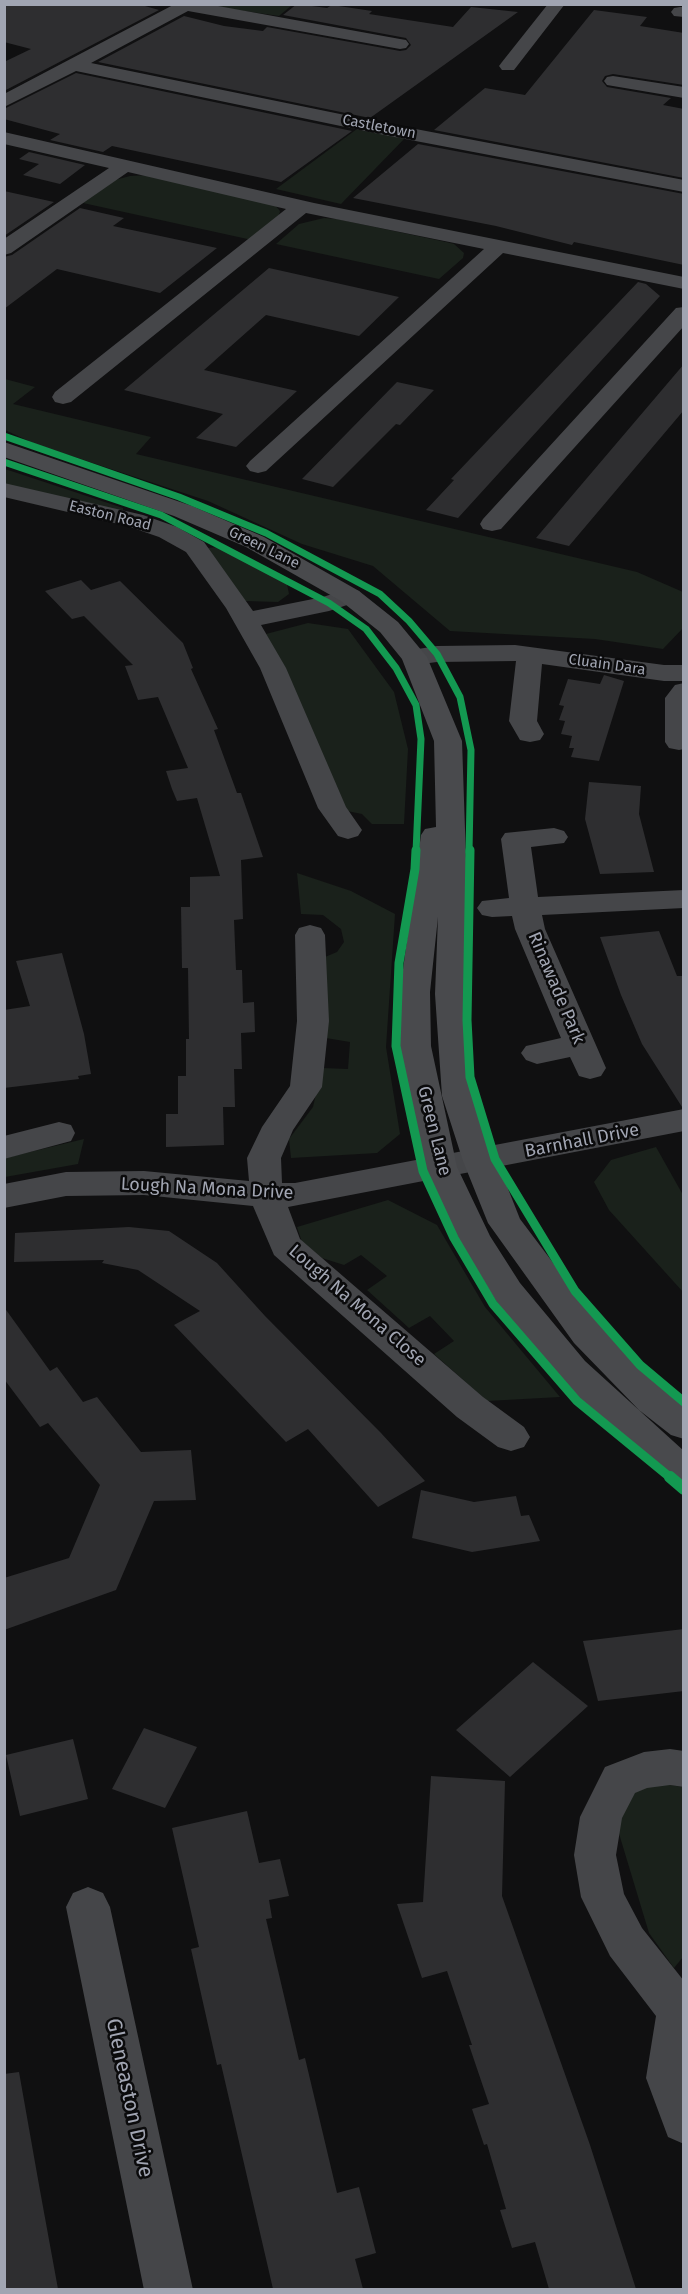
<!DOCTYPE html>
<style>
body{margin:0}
#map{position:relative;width:688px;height:2294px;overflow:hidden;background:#101011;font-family:"Fira Sans",sans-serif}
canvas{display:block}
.frame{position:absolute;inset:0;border:6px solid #a1a5b2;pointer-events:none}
</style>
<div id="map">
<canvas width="688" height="2294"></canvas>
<div class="frame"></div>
</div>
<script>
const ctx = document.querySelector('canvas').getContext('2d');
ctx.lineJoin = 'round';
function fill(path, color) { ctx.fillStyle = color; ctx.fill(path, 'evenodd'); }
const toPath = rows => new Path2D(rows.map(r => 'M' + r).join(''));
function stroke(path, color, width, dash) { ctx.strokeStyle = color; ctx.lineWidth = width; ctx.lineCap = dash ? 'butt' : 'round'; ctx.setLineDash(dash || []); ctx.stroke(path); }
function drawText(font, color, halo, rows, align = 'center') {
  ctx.font = font + ' "Fira Sans",sans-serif'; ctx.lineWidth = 5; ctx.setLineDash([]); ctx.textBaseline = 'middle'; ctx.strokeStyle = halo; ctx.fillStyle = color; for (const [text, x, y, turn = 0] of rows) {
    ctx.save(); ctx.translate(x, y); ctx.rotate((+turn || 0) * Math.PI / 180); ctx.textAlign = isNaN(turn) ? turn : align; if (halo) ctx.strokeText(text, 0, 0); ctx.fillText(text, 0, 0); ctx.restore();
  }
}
fill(toPath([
 [215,5,292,5,279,16,217,7],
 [361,126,406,137,341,204,276,189],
 [149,175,274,204,280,211,279,215,252,240,83,203,115,180,130,176],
 [324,218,337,219,446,242,454,244,464,253,463,258,439,279,276,244,299,224],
 [5,379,35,387,13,404,151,437,136,454,637,572,683,592,683,628,663,649,595,639,450,631,373,566,302,544,208,501,35,444,5,430],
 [5,469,123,508,123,513,5,485],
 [219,547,287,584,289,594,278,602,245,601,206,548],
 [308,623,348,629,394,692,408,749,404,824,372,824,362,814,347,811,266,634],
 [297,873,351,891,395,914,386,1047,400,1134,377,1153,291,1158,289,1139,313,1107,322,1068,348,1069,350,1042,326,1038,325,957,337,952,344,942,341,929,323,915,301,914],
 [84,1139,78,1164,5,1177,5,1158],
 [656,1147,683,1195,683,1292,609,1210,594,1182,611,1160],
 [388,1200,437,1225,485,1307,560,1397,487,1401,434,1354,454,1341,430,1316,409,1328,367,1290,387,1276,361,1255,344,1265,322,1258,302,1242,297,1227],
 [657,1783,683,1787,683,1957,674,1968,649,1933,617,1827,625,1790]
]), '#1a211b');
fill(toPath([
 [4,4,138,4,159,10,4,91,4,62,31,49,4,42],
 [297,4,327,8,332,5,372,11,369,14,453,27,471,7,518,12,370,118,98,62,184,16,224,26,263,31,267,27,400,51,406,50,411,45,406,38,283,15],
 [594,10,647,17,640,26,684,33,684,85,613,74,605,76,602,81,607,87,671,98,663,105,684,109,684,178,434,130,485,88,525,95],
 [76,73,352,131,281,182,112,146,103,152,50,140,60,134,4,119,4,109],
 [418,144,684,194,684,265,574,242,572,245,496,226,353,198],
 [29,152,85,165,60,184,23,175,39,164,19,159],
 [4,191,54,202,4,236],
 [80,208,124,218,113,226,217,248,160,293,57,269,4,309,4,257,12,255],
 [269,268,399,297,359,336,266,315,204,370,297,391,236,447,196,438,223,414,124,390],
 [638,282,646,284,660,296,458,518,426,510,454,480,451,479],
 [684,364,684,410,569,546,536,538],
 [397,382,434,390,400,425,396,424,333,487,302,479],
 [81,580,91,590,120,581,183,643,193,668,191,669,218,729,214,730,237,793,241,793,263,857,241,860,243,919,234,920,236,970,242,970,243,1003,254,1002,255,1032,241,1033,242,1069,234,1069,235,1107,223,1107,224,1145,166,1147,166,1114,178,1114,178,1076,186,1076,186,1039,189,1039,188,968,182,968,181,907,190,907,190,877,220,876,197,798,177,801,172,789,166,771,188,768,158,697,138,700,125,666,133,665,84,616,72,619,45,591],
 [604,675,624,681,599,761,571,757,574,748,569,748,572,736,561,734,565,721,559,720,564,706,559,705,568,679,600,684],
 [589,782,641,786,639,814,654,872,600,874,585,819],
 [659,931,677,976,684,976,682,1107,642,1044,621,995,600,937],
 [62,953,84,1034,91,1074,78,1076,79,1079,4,1088,4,1010,30,1006,16,961],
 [129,1227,169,1231,217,1263,265,1316,381,1433,425,1481,378,1507,308,1429,286,1442,174,1325,200,1311,138,1270,102,1263,104,1260,14,1262,15,1233],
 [4,1307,50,1371,57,1367,83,1402,97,1397,141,1452,191,1450,196,1500,154,1501,116,1590,4,1630,4,1578,69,1558,100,1485,48,1423,40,1427,4,1379],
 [421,1490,474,1502,516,1496,521,1516,529,1515,540,1541,472,1552,412,1538],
 [684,1629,684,1691,598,1701,583,1641],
 [533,1662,588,1706,510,1777,456,1730],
 [144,1728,197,1747,165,1808,112,1789],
 [73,1739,88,1799,20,1816,6,1755],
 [431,1776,505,1781,502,1896,590,2145,636,2289,549,2289,535,2242,512,2248,500,2210,506,2209,487,2144,484,2145,472,2109,489,2104,469,2045,472,2045,447,1971,422,1978,397,1904,423,1902],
 [247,1811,259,1863,280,1859,289,1896,269,1900,272,1918,266,1919,299,2060,305,2058,337,2193,359,2187,376,2253,355,2259,363,2289,273,2289,221,2064,217,2065,191,1949,199,1947,172,1828],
 [19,2072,39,2185,58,2289,4,2289,4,2074]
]), '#2e2e30');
fill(toPath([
 [175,4,207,4,400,39,406,40,409,44,406,48,400,49,188,11,91,63,384,123,684,180,684,192,384,135,76,71,4,107,4,94,175,4],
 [548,4,565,4,514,70,502,70,499,66,502,62,548,4],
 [680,7,684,7,684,17,674,16,671,12,674,8,680,7],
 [613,76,684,87,684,98,607,85,604,81,607,77,613,76],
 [4,132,314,203,684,277,684,289,503,253,266,471,258,473,250,471,246,466,250,461,484,249,306,213,71,402,63,404,55,402,52,397,55,392,286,209,128,172,11,253,4,255,4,239,109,168,4,144,4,132],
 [684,307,684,326,501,529,492,531,483,529,480,524,483,519,676,308,684,307],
 [4,483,143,515,177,527,204,542,253,611,323,597,350,588,359,591,363,596,359,601,329,611,261,625,286,668,346,807,362,830,358,836,348,839,338,836,318,808,260,668,226,608,186,552,159,537,127,526,4,497,4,483],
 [515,645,664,665,684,665,684,681,664,681,542,664,537,721,544,734,540,740,530,742,520,740,509,721,516,661,437,662,414,665,405,663,401,657,405,651,437,646,515,645],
 [684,683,684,749,679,750,669,748,665,742,665,698,675,685,684,683],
 [554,828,564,831,568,837,564,843,531,847,538,897,684,890,684,908,542,915,545,929,606,1068,601,1076,590,1079,579,1076,570,1057,537,1064,526,1060,521,1053,526,1046,561,1038,515,929,512,916,492,917,482,915,477,908,482,901,509,898,501,839,505,833,554,828],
 [310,925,321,928,325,935,329,1021,322,1087,293,1130,281,1158,282,1183,295,1183,684,1109,684,1131,288,1207,300,1239,483,1397,524,1427,530,1437,524,1447,511,1451,498,1447,457,1417,274,1255,253,1206,144,1195,66,1196,4,1208,4,1184,66,1172,144,1171,249,1181,247,1158,262,1127,290,1086,297,1021,295,935,299,928,310,925],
 [59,1122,71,1125,75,1133,71,1141,4,1159,4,1136,59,1122],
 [670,1749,684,1751,684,1787,670,1785,647,1788,635,1793,622,1818,616,1855,624,1894,642,1928,684,1981,684,2144,668,2137,646,2078,656,2016,610,1956,581,1897,574,1855,580,1817,605,1767,644,1752,670,1749],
 [88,1887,103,1893,110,1907,193,2290,144,2290,66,1907,73,1893,88,1887]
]), '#454649');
fill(toPath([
 [4,442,192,506,264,537,359,591,398,622,427,657,462,741,468,918,465,994,474,1096,497,1161,520,1219,600,1325,665,1390,684,1404,684,1439,671,1435,639,1410,574,1343,488,1223,463,1161,442,1096,435,994,438,917,430,992,431,1046,457,1167,490,1236,520,1283,585,1361,684,1451,684,1486,671,1481,650,1466,559,1381,496,1301,458,1240,423,1167,399,1046,400,992,421,835,425,829,436,827,434,741,402,659,380,632,341,601,246,547,174,516,4,457,4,442]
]), '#494a4d');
stroke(toPath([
 [4,436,179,497,266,533,380,594,409,621,437,654,460,697,471,750,469,852],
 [4,462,161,515,329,603,366,629,396,668,416,705,421,739,416,852]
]), '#139951', 7);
stroke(toPath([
 [416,850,415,869,399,963,396,1046,423,1171,454,1238,493,1304,577,1401,672,1479],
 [470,850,467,1020,470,1077,495,1159,575,1291,640,1365,684,1402]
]), '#139951', 9);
stroke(toPath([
 [670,1477,684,1489]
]), '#139951', 12);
drawText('15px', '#a1a5b2', '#0b0b0c', [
 ["Castletown",379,127,11],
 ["Easton Road",110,516,14],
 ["Green Lane",264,548,26],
 ["Cluain Dara",607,665,8]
]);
drawText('18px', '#a1a5b2', '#0b0b0c', [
 ["Rinawade Park",556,988,67],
 ["Green Lane",434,1131,76],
 ["Barnhall Drive",582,1141,-11],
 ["Lough Na Mona Drive",207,1189,3],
 ["Lough Na Mona Close",357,1306,41]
]);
drawText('21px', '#a1a5b2', '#0b0b0c', [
 ["Gleneaston Drive",129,2098,78]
]);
</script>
